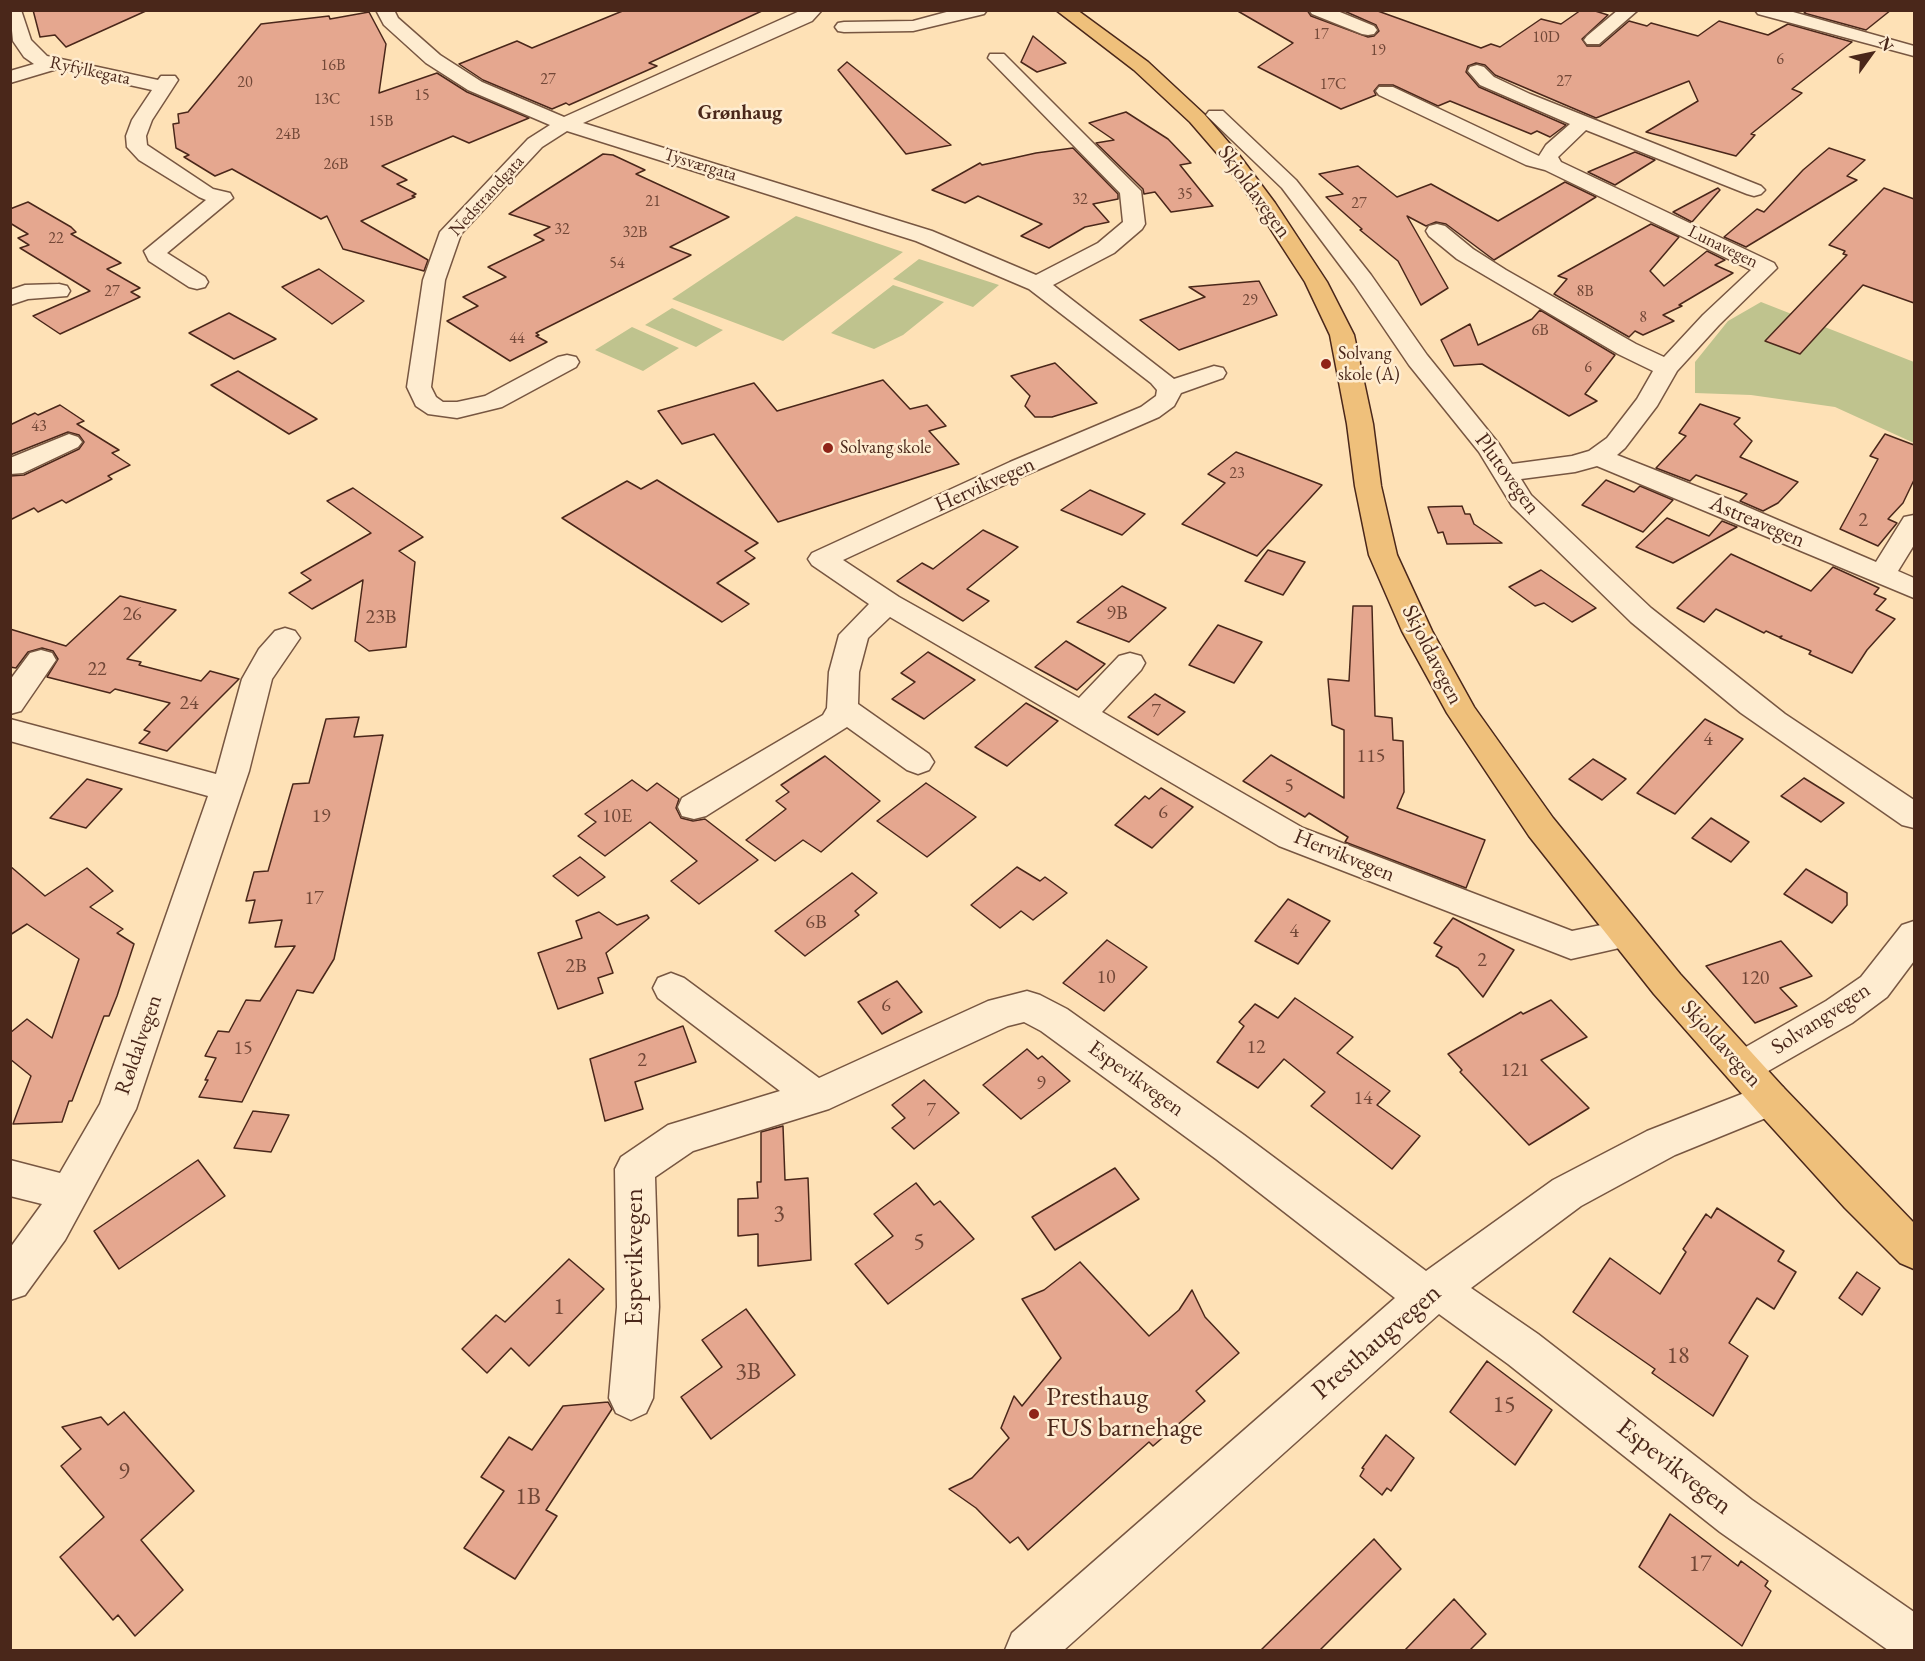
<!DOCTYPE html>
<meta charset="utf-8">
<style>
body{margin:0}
#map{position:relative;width:1925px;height:1661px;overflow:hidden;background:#fee1b6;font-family:"EB Garamond",serif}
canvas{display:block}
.frame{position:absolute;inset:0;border:12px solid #4a271a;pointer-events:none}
.north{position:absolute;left:1841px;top:24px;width:60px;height:60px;-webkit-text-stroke:4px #feecd0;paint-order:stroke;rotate:57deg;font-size:16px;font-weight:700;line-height:24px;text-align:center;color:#4a271a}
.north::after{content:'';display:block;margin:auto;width:21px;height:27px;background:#4a271a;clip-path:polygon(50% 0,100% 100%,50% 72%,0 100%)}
</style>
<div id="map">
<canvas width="1925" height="1661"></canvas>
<div class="frame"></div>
<div class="north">N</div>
</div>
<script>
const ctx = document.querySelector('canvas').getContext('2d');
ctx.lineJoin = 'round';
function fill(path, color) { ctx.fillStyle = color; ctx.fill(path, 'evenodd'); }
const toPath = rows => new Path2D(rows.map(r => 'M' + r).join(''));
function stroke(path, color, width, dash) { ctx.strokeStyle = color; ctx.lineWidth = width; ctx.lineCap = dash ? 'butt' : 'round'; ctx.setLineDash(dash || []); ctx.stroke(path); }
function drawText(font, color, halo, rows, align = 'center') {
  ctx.font = font + ' "EB Garamond",serif'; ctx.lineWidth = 5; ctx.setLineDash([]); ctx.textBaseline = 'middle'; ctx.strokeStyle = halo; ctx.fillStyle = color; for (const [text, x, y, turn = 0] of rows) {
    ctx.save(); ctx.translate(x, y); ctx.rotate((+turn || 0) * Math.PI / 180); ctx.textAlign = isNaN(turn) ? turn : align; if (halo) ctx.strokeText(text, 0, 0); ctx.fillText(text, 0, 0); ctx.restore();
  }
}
fill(toPath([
 [796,216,903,252,783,341,672,299],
 [919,259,999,285,973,307,893,279],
 [893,285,944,302,903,335,874,349,831,333],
 [1761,302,1914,362,1914,443,1835,407,1751,395,1695,393,1695,362,1728,321],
 [672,308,723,330,696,347,645,325],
 [632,327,679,348,643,371,595,350]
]), '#bfc38e');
const building = toPath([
 [33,10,148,10,66,47,55,35,40,37,33,10],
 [625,10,764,10,649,63,657,66,569,105,566,103,552,109,483,80,459,64,517,41,532,48,625,10],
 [1236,10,1307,10,1311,16,1368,37,1374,36,1379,31,1376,25,1342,10,1375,10,1481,48,1491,44,1500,47,1541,19,1561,24,1581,10,1592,10,1608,15,1582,39,1587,46,1600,46,1629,21,1647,26,1651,23,1698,36,1719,21,1768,35,1788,24,1852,42,1792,89,1802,93,1751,134,1755,135,1736,156,1646,132,1698,101,1689,81,1596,118,1495,75,1485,65,1476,63,1468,66,1466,72,1479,87,1566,125,1550,137,1537,131,1531,134,1450,101,1438,106,1393,85,1379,85,1374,91,1376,95,1341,109,1258,67,1293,43,1236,10],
 [1808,10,1891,10,1866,30,1804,13,1808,10],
 [369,12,386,44,379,93,437,73,467,92,529,118,469,143,453,136,382,166,407,180,397,184,416,194,412,196,415,197,361,221,428,260,424,271,343,249,327,216,321,219,232,169,215,176,184,157,189,155,176,148,173,124,179,123,178,114,188,112,261,24,329,16,330,19,369,12],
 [1033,36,1066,63,1037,72,1021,62,1033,36],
 [847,62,951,145,906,154,838,70,847,62],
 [1126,112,1168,139,1191,163,1180,165,1213,206,1171,212,1155,192,1144,194,1143,189,1096,143,1114,140,1089,123,1126,112],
 [1073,148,1118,194,1118,199,1093,204,1109,222,1085,227,1049,248,1021,236,1042,224,978,196,965,203,932,190,980,163,982,165,1036,153,1073,148],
 [1829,148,1865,160,1847,176,1857,180,1746,247,1724,237,1757,209,1764,212,1803,170,1829,148],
 [1635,152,1655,160,1615,185,1588,172,1635,152],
 [603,154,613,155,645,170,636,174,729,217,670,247,691,255,536,333,539,335,536,336,547,342,510,361,447,321,478,306,463,297,506,277,488,267,544,240,534,235,550,227,509,214,603,154],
 [1358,166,1397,197,1431,184,1498,221,1565,182,1596,197,1494,260,1446,224,1436,222,1426,226,1407,216,1448,288,1421,305,1398,261,1360,230,1362,229,1326,197,1343,194,1319,174,1358,166],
 [1718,188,1720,190,1692,222,1673,212,1718,188],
 [1884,188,1914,199,1914,303,1863,285,1800,354,1765,341,1847,255,1843,254,1845,251,1829,245,1884,188],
 [28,202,71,227,76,232,71,234,121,263,107,269,140,288,131,292,140,297,60,334,33,316,90,291,20,248,29,245,18,238,28,234,10,223,10,209,28,202],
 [1651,224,1679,237,1650,271,1664,286,1707,251,1725,260,1715,265,1733,273,1679,305,1682,306,1663,315,1674,321,1643,335,1635,331,1629,337,1554,294,1567,279,1558,276,1651,224],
 [319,269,364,301,332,324,282,287,319,269],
 [1259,281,1277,315,1179,350,1140,320,1205,297,1189,287,1259,281],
 [1540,310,1615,355,1585,394,1597,401,1569,416,1482,364,1454,366,1441,340,1470,324,1478,345,1532,319,1540,310],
 [229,313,276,339,234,359,189,333,229,313],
 [1055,363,1097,403,1052,417,1035,417,1025,406,1030,396,1011,376,1055,363],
 [238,371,317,419,289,434,211,385,238,371],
 [883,380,910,409,927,405,946,426,929,431,959,464,778,522,714,434,682,444,658,411,754,383,777,411,883,380],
 [1700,404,1740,418,1734,424,1752,441,1740,457,1798,482,1778,503,1763,511,1740,501,1747,494,1696,475,1690,481,1656,468,1686,436,1679,433,1700,404],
 [60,405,84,421,77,424,119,450,112,453,130,465,108,476,112,479,66,503,62,500,38,512,34,508,10,520,10,476,24,475,79,449,84,442,79,435,68,432,10,455,10,425,35,413,38,415,60,405],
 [1885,434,1914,445,1914,480,1903,503,1888,519,1897,523,1878,546,1840,529,1878,459,1870,456,1885,434],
 [1236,452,1322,485,1257,556,1182,524,1225,483,1208,474,1236,452],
 [657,480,758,543,745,551,755,558,717,583,749,604,722,622,562,518,627,481,641,489,657,480],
 [1606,480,1634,492,1640,486,1673,500,1643,532,1582,505,1606,480],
 [353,488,423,537,399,551,415,562,406,647,369,651,355,641,363,580,312,609,289,593,311,580,301,573,371,533,327,501,353,488],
 [1090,490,1145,514,1122,535,1061,510,1090,490],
 [1462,506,1465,514,1470,514,1474,524,1502,543,1447,544,1443,532,1438,533,1428,507,1462,506],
 [1667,518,1709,536,1722,521,1737,527,1673,563,1636,547,1667,518],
 [983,530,1018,547,967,589,989,601,963,621,897,581,922,563,933,569,983,530],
 [1268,550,1305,562,1283,595,1245,581,1268,550],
 [1731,554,1811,591,1833,567,1879,588,1874,594,1886,599,1876,610,1895,619,1867,650,1852,673,1809,654,1811,651,1780,638,1782,636,1779,637,1766,631,1764,633,1716,609,1704,622,1677,608,1731,554],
 [1541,570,1596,608,1572,622,1544,603,1535,606,1509,587,1541,570],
 [1122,586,1166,608,1129,642,1077,622,1122,586],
 [120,596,176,610,127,659,141,662,139,665,201,681,210,671,239,679,167,751,139,743,150,732,144,730,170,703,115,689,110,693,47,677,58,659,53,651,42,648,28,652,16,668,10,667,10,629,66,646,120,596],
 [1353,606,1372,606,1375,716,1392,718,1393,740,1403,741,1404,792,1397,808,1485,840,1466,888,1345,842,1348,837,1309,813,1305,817,1243,781,1271,755,1344,798,1344,730,1332,725,1328,679,1349,681,1353,606],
 [1218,625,1262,642,1234,683,1189,665,1218,625],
 [1066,641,1105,664,1077,690,1035,667,1066,641],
 [928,652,975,680,924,719,892,699,915,682,901,673,928,652],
 [1155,694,1185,712,1158,735,1128,717,1155,694],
 [1026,703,1058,721,1007,766,975,747,1026,703],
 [359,717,354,737,383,735,334,959,313,993,297,990,242,1102,199,1097,208,1080,205,1080,216,1058,205,1056,218,1031,229,1032,246,1000,260,1001,295,946,275,947,282,920,249,923,255,900,246,901,254,872,268,871,293,784,309,783,326,719,359,717],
 [1705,719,1743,739,1675,814,1637,793,1705,719],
 [825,756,880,801,821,852,803,840,775,861,746,840,786,809,776,801,789,792,781,785,825,756],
 [1593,759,1626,779,1602,800,1569,779,1593,759],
 [1804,778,1844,803,1821,822,1781,796,1804,778],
 [87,779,122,789,86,828,50,818,87,779],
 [632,780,647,791,657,783,679,799,676,808,681,818,693,821,705,819,758,860,699,904,671,881,697,861,650,822,605,856,578,836,596,822,585,814,632,780],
 [926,783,976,817,927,857,877,821,926,783],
 [1161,788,1193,807,1152,848,1115,825,1145,796,1149,799,1161,788],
 [1711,818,1749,842,1731,862,1692,838,1711,818],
 [580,857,605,877,578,896,553,876,580,857],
 [10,866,45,896,87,868,113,891,90,907,123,929,117,933,134,944,117,996,109,1016,104,1016,72,1101,69,1101,62,1122,13,1124,31,1076,10,1059,10,1033,27,1019,52,1038,79,959,27,924,10,935,10,866],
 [1017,867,1040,881,1045,877,1067,893,1033,920,1021,911,1000,928,971,905,1017,867],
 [1806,869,1847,893,1847,905,1832,923,1784,894,1806,869],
 [852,873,877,893,855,911,859,915,805,956,775,931,852,873],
 [1288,899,1330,921,1298,964,1255,941,1288,899],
 [599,912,617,925,647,915,649,918,606,953,613,973,598,978,603,993,558,1009,538,953,582,938,576,921,599,912],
 [1453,918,1514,950,1483,997,1458,968,1436,956,1442,947,1434,943,1453,918],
 [1107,940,1147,967,1104,1011,1063,983,1107,940],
 [1781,941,1812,976,1780,988,1797,1006,1755,1023,1706,966,1781,941],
 [897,981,922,1012,882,1034,858,1002,897,981],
 [1295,998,1353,1037,1337,1053,1390,1091,1377,1105,1420,1136,1392,1169,1311,1106,1325,1092,1284,1059,1258,1088,1217,1062,1244,1026,1239,1022,1255,1004,1278,1018,1295,998],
 [1551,1000,1587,1037,1541,1060,1589,1108,1529,1145,1460,1072,1462,1070,1448,1054,1521,1012,1523,1014,1551,1000],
 [683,1026,696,1062,635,1082,643,1109,605,1121,590,1059,683,1026],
 [1027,1049,1038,1059,1042,1056,1070,1081,1021,1119,983,1085,1027,1049],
 [924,1080,959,1113,914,1149,892,1128,905,1118,892,1105,924,1080],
 [253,1111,289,1115,271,1152,234,1148,253,1111],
 [783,1126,785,1180,808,1178,811,1260,758,1266,758,1234,738,1236,738,1199,758,1198,757,1182,761,1182,761,1132,783,1126],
 [198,1160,225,1196,119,1269,94,1231,198,1160],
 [1115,1168,1139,1199,1055,1250,1032,1217,1115,1168],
 [916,1183,934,1205,940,1201,974,1239,888,1304,855,1264,893,1236,874,1214,916,1183],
 [1717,1208,1784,1251,1778,1261,1796,1272,1774,1309,1757,1298,1729,1343,1748,1356,1713,1416,1652,1373,1655,1369,1573,1312,1610,1258,1660,1294,1686,1252,1683,1249,1706,1214,1711,1218,1717,1208],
 [569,1259,604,1289,529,1366,511,1348,487,1373,462,1349,496,1315,505,1322,569,1259],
 [1080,1262,1149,1336,1179,1310,1192,1290,1205,1317,1239,1353,1196,1391,1205,1401,1153,1446,1149,1442,1028,1550,1018,1537,1010,1543,976,1508,949,1489,972,1478,1009,1438,1001,1428,1014,1396,1022,1406,1061,1358,1022,1299,1044,1290,1080,1262],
 [1857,1272,1880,1288,1862,1315,1839,1298,1857,1272],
 [746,1309,795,1375,711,1439,681,1397,722,1367,702,1340,746,1309],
 [1487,1361,1552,1410,1515,1465,1450,1412,1487,1361],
 [608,1402,612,1409,546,1510,557,1516,515,1579,464,1548,504,1491,481,1477,509,1437,532,1450,563,1406,608,1402],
 [124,1412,194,1491,141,1540,183,1590,135,1636,118,1615,113,1620,60,1557,104,1517,61,1466,81,1449,62,1427,101,1417,108,1425,124,1412],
 [1386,1435,1414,1458,1391,1491,1387,1488,1382,1495,1360,1476,1364,1469,1362,1468,1386,1435],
 [1670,1514,1738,1566,1741,1561,1768,1581,1765,1586,1771,1591,1742,1646,1639,1567,1670,1514],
 [1374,1539,1401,1569,1320,1650,1261,1650,1374,1539],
 [1454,1599,1486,1634,1470,1650,1405,1650,1454,1599]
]);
fill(building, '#e5a78f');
stroke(building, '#4a271a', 1.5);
const minor = toPath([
 [10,10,21,10,31,40,47,56,158,80,161,76,175,76,178,80,152,120,146,136,147,145,213,189,230,193,233,198,167,253,205,277,208,282,205,287,197,289,189,287,149,261,144,251,206,200,199,197,139,160,127,147,126,136,132,120,152,90,57,69,10,83,10,71,34,64,24,57,13,41,10,10],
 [376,10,394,10,398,18,440,55,482,82,564,117,802,10,822,10,812,21,583,123,932,231,1036,275,1098,243,1123,222,1120,193,988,58,990,54,1004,54,1141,191,1145,224,1142,229,1114,253,1053,285,1174,379,1214,366,1223,368,1226,373,1223,378,1181,393,1174,406,1159,417,1028,474,843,560,899,597,1079,698,1119,656,1130,653,1141,656,1145,663,1141,670,1102,712,1303,828,1572,931,1625,920,1637,924,1642,934,1637,944,1571,959,1279,846,890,617,868,638,859,672,858,704,929,754,934,762,929,770,918,774,907,770,847,727,706,816,694,819,682,816,678,807,682,798,823,715,827,708,829,672,839,635,869,604,812,565,808,559,812,553,1010,462,1141,407,1156,396,1157,390,1151,383,1029,289,916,241,567,131,542,147,461,234,445,280,431,387,436,397,443,402,457,402,485,396,558,357,567,355,576,357,579,362,576,367,502,407,457,418,428,414,416,406,407,387,423,280,440,232,528,139,550,125,468,90,426,63,384,25,376,10],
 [954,10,987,10,984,14,913,31,844,32,838,31,835,27,838,23,844,22,913,21,954,10],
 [1309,10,1335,10,1374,26,1377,30,1374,34,1368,35,1362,34,1312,14,1309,10],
 [1618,10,1638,10,1599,44,1587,44,1584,40,1587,36,1618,10],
 [1755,10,1786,10,1914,46,1914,56,1758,14,1755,10],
 [1477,65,1484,67,1494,77,1530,94,1761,186,1765,190,1761,194,1754,196,1747,194,1586,130,1558,157,1561,162,1774,263,1777,268,1719,325,1677,371,1657,406,1625,448,1617,455,1731,500,1876,562,1904,517,1914,515,1914,545,1898,571,1914,578,1914,598,1597,466,1575,472,1521,479,1531,495,1651,608,1785,714,1914,800,1914,828,1902,825,1741,713,1631,622,1512,506,1479,452,1409,365,1354,284,1282,188,1206,115,1209,111,1223,111,1296,180,1371,275,1427,355,1499,444,1512,464,1572,456,1589,451,1607,438,1637,399,1653,371,1618,354,1457,259,1429,236,1426,231,1429,226,1437,224,1445,226,1473,249,1506,270,1636,344,1664,357,1703,315,1751,270,1545,170,1526,165,1379,95,1376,91,1379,87,1393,87,1539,156,1546,145,1570,124,1480,85,1468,71,1470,67,1477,65],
 [59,284,67,286,70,291,67,296,28,299,10,305,10,290,25,285,59,284],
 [69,434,78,437,82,442,78,447,23,473,10,474,10,458,69,434],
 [285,628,295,631,300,638,272,679,249,771,136,1109,65,1240,25,1295,10,1300,10,1248,42,1204,10,1196,10,1160,60,1173,100,1104,208,796,10,741,10,719,216,774,242,679,259,649,275,631,285,628],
 [41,650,52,653,56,660,21,711,10,714,10,680,30,653,41,650],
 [1914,921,1914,961,1887,997,1852,1023,1756,1078,1743,1083,1730,1078,1724,1067,1730,1056,1826,1001,1861,977,1902,925,1914,921],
 [671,973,684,978,819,1078,988,1001,1027,991,1040,995,1067,1009,1244,1135,1426,1271,1553,1180,1647,1131,1770,1083,1783,1087,1789,1099,1783,1111,1675,1155,1581,1206,1471,1288,1538,1334,1752,1500,1914,1612,1914,1650,1888,1650,1720,1532,1508,1364,1439,1314,1064,1650,1005,1650,1012,1633,1395,1298,1216,1159,1041,1031,1024,1022,1008,1026,829,1109,693,1151,655,1177,659,1307,653,1398,646,1413,631,1420,616,1413,609,1398,617,1307,615,1169,621,1157,668,1125,780,1091,658,998,653,988,658,978,671,973]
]);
const major = toPath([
 [1056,10,1077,10,1148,62,1204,114,1236,151,1275,203,1327,282,1354,335,1373,424,1381,486,1397,555,1432,631,1474,707,1553,818,1680,974,1783,1087,1914,1223,1914,1269,1900,1263,1845,1208,1757,1111,1654,994,1529,836,1447,713,1402,631,1369,555,1355,486,1347,424,1330,335,1305,282,1255,205,1222,159,1190,122,1134,70,1056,10]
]);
stroke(minor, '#775641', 3);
stroke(major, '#4a271a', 3);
fill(minor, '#feecd0');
fill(major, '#efc07b');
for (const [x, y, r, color] of [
 [1326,364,6,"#8f2418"],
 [828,448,6,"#8f2418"],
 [1034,1414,6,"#8f2418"]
]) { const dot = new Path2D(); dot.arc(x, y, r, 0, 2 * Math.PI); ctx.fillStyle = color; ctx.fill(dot); stroke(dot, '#feecd0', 2); }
drawText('16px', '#714737', null, [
 ["17",1321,35],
 ["10D",1546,38],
 ["19",1378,51],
 ["6",1780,60],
 ["16B",333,66],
 ["27",548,80],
 ["27",1564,82],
 ["20",245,83],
 ["17C",1333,85],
 ["15",422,96],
 ["13C",327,100],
 ["15B",381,122],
 ["24B",288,135],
 ["26B",336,165],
 ["35",1185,195],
 ["32",1080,200],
 ["21",653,202],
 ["27",1359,204],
 ["32",562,230],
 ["32B",635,233],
 ["22",56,239],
 ["54",617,264],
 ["27",112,292],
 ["8B",1585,292],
 ["29",1250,301],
 ["8",1643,318],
 ["6B",1540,331],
 ["44",517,339],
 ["6",1588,368],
 ["43",39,427],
 ["23",1237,474]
]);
drawText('18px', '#4a271a', '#feecd0', [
 ["Ryfylkegata",90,71,12],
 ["Tysværgata",700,165,17],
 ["Nedstrandgata",487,196,-48],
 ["Lunavegen",1723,247,26]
]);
drawText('18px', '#4a271a', '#feecd0', [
 ["Solvang",1338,354],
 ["skole (A)",1338,375],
 ["Solvang skole",840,448]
], 'left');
drawText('bold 20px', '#4a271a', '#feecd0', [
 ["Grønhaug",740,114]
]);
drawText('20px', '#714737', null, [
 ["2",1863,521],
 ["9B",1117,614],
 ["26",132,615],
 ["23B",381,618],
 ["22",97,670],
 ["24",189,704],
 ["7",1156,712],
 ["4",1708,740],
 ["115",1371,757],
 ["5",1289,787],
 ["6",1163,813],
 ["19",321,817],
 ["10E",617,817],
 ["17",314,899],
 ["6B",816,923],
 ["4",1294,932],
 ["2",1482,961],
 ["2B",576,967],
 ["10",1106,978],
 ["120",1755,979],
 ["6",886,1006],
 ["12",1256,1048],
 ["15",243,1049],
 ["2",642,1061],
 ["121",1515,1071],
 ["9",1041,1084],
 ["14",1363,1099],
 ["7",931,1111]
]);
drawText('22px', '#4a271a', '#feecd0', [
 ["Skjoldavegen",1254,192,54],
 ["Plutovegen",1507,474,54],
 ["Hervikvegen",985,485,-24],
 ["Astreavegen",1757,522,23],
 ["Skjoldavegen",1432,655,63],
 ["Hervikvegen",1344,856,22],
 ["Solvangvegen",1821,1019,-33],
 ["Skjoldavegen",1721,1044,48],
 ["Røldalvegen",139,1045,-71],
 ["Espevikvegen",1136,1079,36]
]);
drawText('24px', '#714737', null, [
 ["3",779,1214],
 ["5",919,1242],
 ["1",559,1307],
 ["18",1678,1356],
 ["3B",748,1372],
 ["15",1504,1405],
 ["9",124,1472],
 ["1B",528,1497],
 ["17",1700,1564]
]);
drawText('27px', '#4a271a', '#feecd0', [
 ["Espevikvegen",635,1257,-90],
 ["Presthaugvegen",1377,1342,-41],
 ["Espevikvegen",1674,1467,38]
]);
drawText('27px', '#4a271a', '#feecd0', [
 ["Presthaug",1046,1398],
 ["FUS barnehage",1046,1429]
], 'left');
</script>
